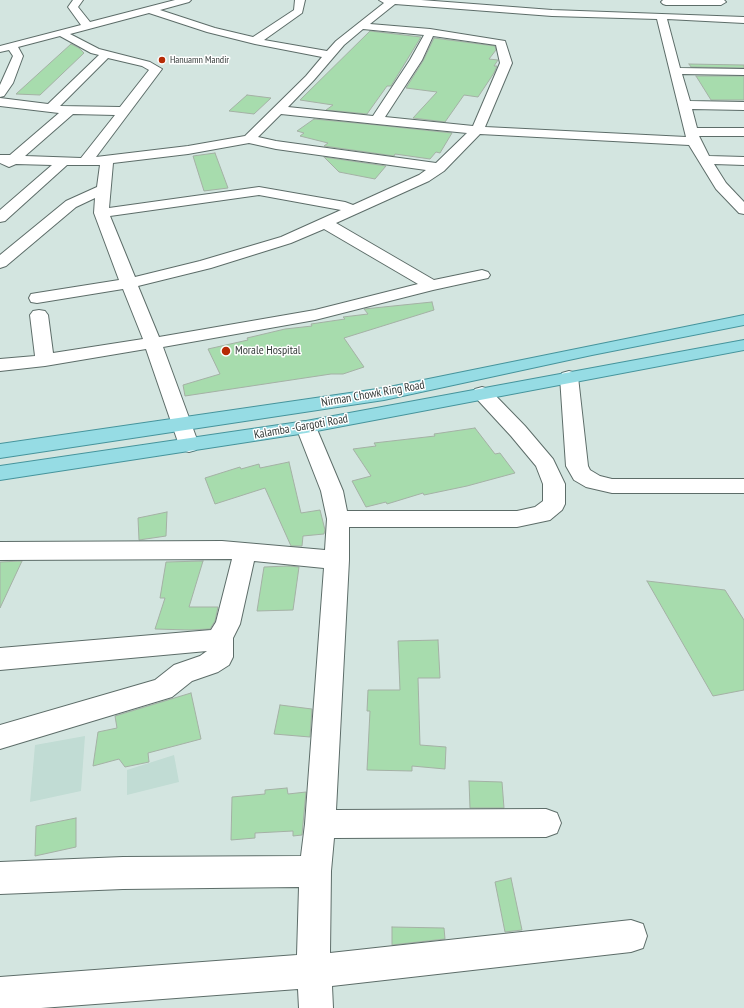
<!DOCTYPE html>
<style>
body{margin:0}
canvas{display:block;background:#d3e5e0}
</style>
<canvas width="744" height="1008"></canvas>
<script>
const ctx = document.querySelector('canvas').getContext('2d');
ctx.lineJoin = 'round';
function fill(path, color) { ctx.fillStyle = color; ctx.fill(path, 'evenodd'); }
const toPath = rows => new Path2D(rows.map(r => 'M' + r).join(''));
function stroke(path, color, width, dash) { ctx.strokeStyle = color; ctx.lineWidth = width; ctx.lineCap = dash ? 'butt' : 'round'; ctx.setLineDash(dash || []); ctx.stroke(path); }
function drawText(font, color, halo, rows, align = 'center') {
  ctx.font = font + ' "PT Sans Narrow",sans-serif'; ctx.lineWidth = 3; ctx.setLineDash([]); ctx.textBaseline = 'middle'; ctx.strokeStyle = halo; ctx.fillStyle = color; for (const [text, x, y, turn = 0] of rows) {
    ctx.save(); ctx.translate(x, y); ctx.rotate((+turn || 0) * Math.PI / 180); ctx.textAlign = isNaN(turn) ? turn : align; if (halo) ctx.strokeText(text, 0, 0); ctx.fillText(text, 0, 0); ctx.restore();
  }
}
fill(toPath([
 [85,736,81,791,30,802,35,745],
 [174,755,179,782,127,795,127,770]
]), '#c1dcd4');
const building = toPath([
 [370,31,421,37,391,86,387,86,367,114,326,110,333,105,300,100,370,31],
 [434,38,495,46,496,50,489,59,498,60,494,66,497,66,494,73,478,97,464,95,445,122,413,118,437,92,406,88,423,61,434,38],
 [71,44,79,48,84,53,40,95,16,94,71,44],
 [689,64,744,65,744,68,691,67,689,64],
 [696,76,744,76,744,100,711,100,696,76],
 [247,95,271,98,254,114,229,111,247,95],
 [314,119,377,125,452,133,440,153,436,152,430,159,395,154,394,156,324,146,328,143,300,136,304,133,297,131,314,119],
 [215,153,228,188,204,191,193,156,215,153],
 [324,157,386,166,375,179,339,172,324,157],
 [432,302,434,310,344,338,364,367,343,374,331,374,185,396,183,385,220,374,208,349,248,340,247,338,285,329,312,326,311,324,345,319,343,317,368,314,364,309,432,302],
 [475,428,495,454,500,453,515,473,467,486,424,495,423,493,387,504,386,502,366,507,352,481,371,476,353,449,376,446,374,443,435,436,434,434,475,428],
 [289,462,301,513,320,510,325,530,324,534,303,536,302,546,291,546,265,488,215,504,205,478,240,467,241,469,259,464,260,468,289,462],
 [167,512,166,536,139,540,138,518,167,512],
 [22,561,0,608,0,562,22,561],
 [203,561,189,607,218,607,215,621,210,629,189,630,155,629,165,598,160,598,166,562,203,561],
 [289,566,299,567,293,610,257,611,264,567,289,566],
 [647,581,725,590,744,620,744,690,713,696,647,581],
 [438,640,440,678,418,678,420,745,446,747,445,769,412,766,412,771,367,770,370,711,367,711,368,690,400,690,398,641,438,640],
 [191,693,201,739,148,753,149,762,125,767,119,759,93,766,98,732,117,728,115,716,191,693],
 [280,705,312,709,310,737,274,734,280,705],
 [469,781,502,782,504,808,470,808,469,781],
 [287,788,288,794,306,792,302,835,293,836,293,831,255,833,255,838,231,840,232,797,265,794,265,790,287,788],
 [76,818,76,847,35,856,36,826,76,818],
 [511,878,522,930,505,932,495,882,511,878],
 [392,927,444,928,445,939,392,945,392,927]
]);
fill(building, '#a7dcad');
stroke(building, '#a4b1a5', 1);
const minor = toPath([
 [73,0,83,0,78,7,90,22,175,0,191,0,189,2,160,10,215,28,253,37,294,10,295,0,305,0,302,13,264,40,327,51,336,41,384,3,379,0,421,0,552,10,744,17,744,23,667,19,680,68,744,69,744,75,682,74,690,101,744,102,744,110,692,109,697,128,744,128,744,136,699,136,709,156,744,157,744,165,714,164,726,183,744,202,744,214,739,213,716,189,689,145,480,134,444,171,429,181,336,223,434,280,482,270,488,272,490,275,488,278,433,290,315,320,163,347,199,445,196,450,189,452,182,450,179,445,146,349,45,366,0,371,0,359,35,356,30,315,33,311,39,310,45,311,48,315,53,353,143,339,123,289,37,303,31,302,29,298,31,294,37,293,119,280,94,213,95,198,76,207,6,266,0,268,0,255,66,201,97,187,100,165,67,165,5,221,0,222,0,210,52,165,16,164,9,167,0,163,0,155,10,155,59,113,0,106,0,98,48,104,99,55,91,53,60,36,18,47,23,56,13,83,4,96,0,97,0,85,13,56,9,50,0,52,0,46,81,25,68,7,73,0],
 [395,4,552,16,657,19,686,137,485,127,512,63,505,41,430,29,370,24,395,4],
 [149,13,207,32,255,44,322,57,306,76,245,136,188,146,96,157,162,69,150,62,99,49,70,34,149,13],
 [363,29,424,35,410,60,373,116,288,107,314,80,344,45,363,29],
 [433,36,496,45,500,63,473,126,385,117,422,60,433,36],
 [108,58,142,66,149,70,120,107,60,106,108,58],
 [73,114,115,115,81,158,25,156,73,114],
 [281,114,377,124,467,133,436,163,276,141,258,137,281,114],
 [249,143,276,149,426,170,419,175,353,205,345,202,259,187,109,208,113,163,188,154,249,143],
 [259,195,341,210,281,237,200,261,135,277,110,216,259,195],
 [324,229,418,284,315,310,159,337,138,286,211,268,291,243,324,229],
 [663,0,724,0,726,2,721,5,666,5,663,4,661,2,663,0],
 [569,371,576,373,578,377,588,466,590,470,600,476,612,479,744,479,744,493,612,493,586,487,574,480,566,466,560,377,562,373,569,371],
 [482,387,489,389,525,426,553,459,565,484,565,504,562,510,550,520,517,527,349,527,349,560,336,810,546,809,557,813,561,823,557,833,546,837,334,838,331,871,330,953,631,920,643,924,647,936,643,948,631,952,332,986,333,1008,299,1008,298,989,41,1008,0,1008,0,977,297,955,299,887,123,889,0,894,0,862,123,857,301,856,305,824,324,568,254,561,240,624,233,638,233,657,229,665,218,672,192,681,172,697,0,749,0,725,155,680,174,665,200,656,207,651,0,670,0,648,211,630,216,622,232,559,0,560,0,542,222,541,325,550,327,519,321,491,296,427,299,422,306,421,313,422,316,427,343,491,347,511,517,511,535,507,543,501,543,484,536,466,511,436,475,397,472,393,475,389,482,387]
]);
const major = toPath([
 [744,315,744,325,592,355,384,400,0,458,0,444,384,388,744,315],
 [744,340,744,350,306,433,0,480,0,466,306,421,744,340]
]);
stroke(minor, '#5d6d69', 2);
stroke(major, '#46949c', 2);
fill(minor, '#fff');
fill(major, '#96dce4');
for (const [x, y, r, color] of [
 [162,60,4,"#b62b05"],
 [226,351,5,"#b62b05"]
]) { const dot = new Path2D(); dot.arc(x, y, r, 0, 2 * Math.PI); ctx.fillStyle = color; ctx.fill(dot); stroke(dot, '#fff', 1.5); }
drawText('10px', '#333a38', '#fff', [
 ["Hanuamn Mandir",170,60]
], 'left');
drawText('12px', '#333a38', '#fff', [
 ["Morale Hospital",235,351]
], 'left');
drawText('12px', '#333a38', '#fff', [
 ["Nirman Chowk Ring Road",373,394,-10],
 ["Kalamba -Gargoti Road",301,427,-10]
]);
</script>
